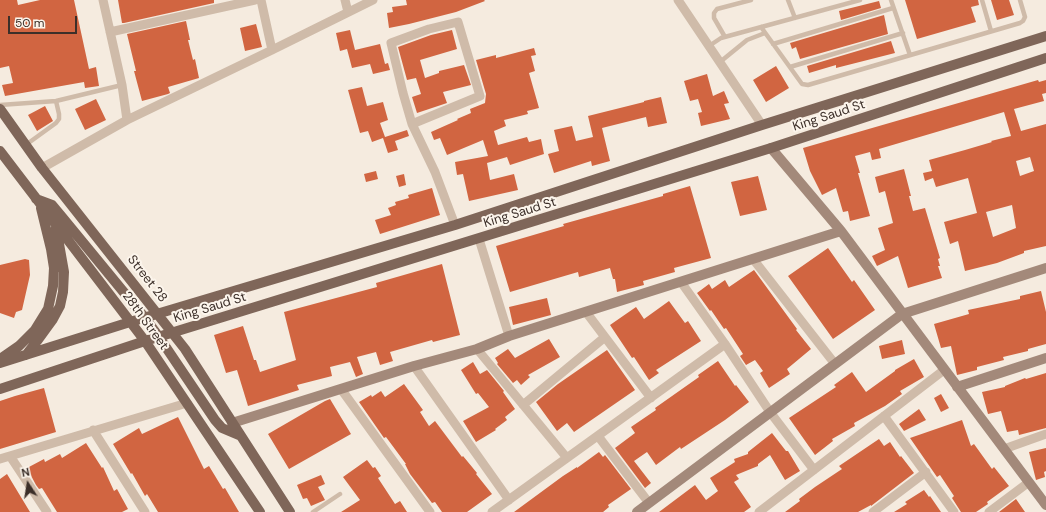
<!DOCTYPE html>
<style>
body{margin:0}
#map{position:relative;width:1046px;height:512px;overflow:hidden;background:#f5ebdf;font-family:"DM Sans",sans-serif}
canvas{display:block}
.north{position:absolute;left:8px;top:464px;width:40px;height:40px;-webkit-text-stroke:3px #fcf5ec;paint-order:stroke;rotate:348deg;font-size:11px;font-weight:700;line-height:16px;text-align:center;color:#3c2f29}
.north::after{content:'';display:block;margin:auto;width:14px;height:18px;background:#3c2f29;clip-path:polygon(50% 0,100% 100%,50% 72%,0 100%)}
.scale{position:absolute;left:8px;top:16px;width:69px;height:18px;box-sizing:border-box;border:2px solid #3c2f29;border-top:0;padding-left:5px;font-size:12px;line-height:14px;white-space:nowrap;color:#3c2f29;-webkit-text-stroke:3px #fcf5ec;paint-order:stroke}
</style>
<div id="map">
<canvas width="1046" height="512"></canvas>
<div class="north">N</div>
<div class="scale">50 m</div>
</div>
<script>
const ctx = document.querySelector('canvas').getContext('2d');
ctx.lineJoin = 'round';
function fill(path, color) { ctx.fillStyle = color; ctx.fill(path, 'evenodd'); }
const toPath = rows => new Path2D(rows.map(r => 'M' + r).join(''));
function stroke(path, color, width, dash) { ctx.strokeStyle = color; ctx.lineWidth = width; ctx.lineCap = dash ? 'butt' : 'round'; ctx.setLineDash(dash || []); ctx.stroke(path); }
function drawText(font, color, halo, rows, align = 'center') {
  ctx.font = font + ' "DM Sans",sans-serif'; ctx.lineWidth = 4; ctx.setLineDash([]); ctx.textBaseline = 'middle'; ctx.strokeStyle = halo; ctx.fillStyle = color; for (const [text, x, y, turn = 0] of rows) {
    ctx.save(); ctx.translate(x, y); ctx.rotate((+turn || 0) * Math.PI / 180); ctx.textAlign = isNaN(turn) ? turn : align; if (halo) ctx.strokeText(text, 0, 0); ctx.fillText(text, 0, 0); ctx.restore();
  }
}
fill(toPath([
 [0,0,17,0,18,5,40,0,74,0,89,69,96,67,99,86,85,88,84,82,5,96,2,85,13,83,9,66,0,68],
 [118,0,214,0,214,3,124,23,122,23],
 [406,0,484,0,485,1,456,12,409,24,389,28,387,13,393,12,392,7,407,5],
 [905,0,978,0,979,5,971,7,976,22,917,39],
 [991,0,1009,0,1014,15,997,20],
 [879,1,881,8,841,20,839,11],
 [884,15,888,34,800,59,796,47,792,49,790,43],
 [186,21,190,40,188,40,193,60,195,59,199,78,168,87,170,93,168,94,142,101,134,71,136,71,127,34],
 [256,24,262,47,245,51,240,28],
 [350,30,355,50,380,44,385,64,388,63,390,70,373,74,370,64,352,68,347,49,340,51,336,33],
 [452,30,457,49,420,60,425,78,439,73,439,71,464,65,471,85,443,92,447,103,417,113,412,97,421,94,416,78,407,80,398,47,431,35],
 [891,41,895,53,836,68,836,65,809,73,807,66],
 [534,48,536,55,531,56,535,71,529,73,539,108,527,111,528,114,504,120,506,126,494,131,498,145,527,137,529,142,541,139,544,154,510,165,507,157,487,163,490,180,514,174,518,190,469,201,463,174,457,175,455,162,488,156,483,140,447,155,440,138,434,140,431,132,458,120,457,119,471,113,470,109,485,103,486,94,476,60,496,55,496,58],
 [776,66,789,88,766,102,753,80],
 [707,74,713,96,724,91,729,103,724,104,730,119,701,126,698,113,702,112,698,99,690,101,684,81],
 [1038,80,1039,82,1046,80,1046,93,1042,94,1044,101,1014,109,1021,131,1046,124,1046,246,1024,251,1024,253,997,263,965,271,958,241,950,244,944,222,977,213,968,178,936,187,933,178,925,181,923,173,932,171,929,160,965,150,992,142,991,141,1011,136,1004,112,879,149,881,158,872,160,870,152,855,156,860,173,858,173,870,216,850,221,848,211,843,212,836,188,822,195,810,171,803,148],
 [1030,157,1034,171,1020,176,1016,161],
 [1012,205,1016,228,993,237,986,212],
 [362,87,367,106,383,102,388,120,380,123,385,137,407,130,409,136,395,141,398,150,388,153,383,138,372,142,368,131,360,133,348,90],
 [661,97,667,123,648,127,646,117,602,128,610,161,592,166,591,161,554,173,548,154,559,151,554,130,572,126,576,141,593,137,588,116,644,102,644,101],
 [96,99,106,120,85,130,75,109],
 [45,106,53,121,37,131,28,115],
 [904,169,911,196,909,196,913,211,925,208,940,258,938,259,940,266,938,266,942,278,908,288,898,256,877,266,872,256,885,250,878,228,893,223,885,191,879,193,875,177],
 [376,171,378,179,366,182,364,174],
 [404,174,406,185,399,187,396,176],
 [758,176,767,210,740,216,731,182],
 [690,186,711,258,674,268,675,272,643,281,644,285,617,292,615,279,613,279,610,268,579,277,578,272,510,292,496,246,564,226,563,224,663,196,663,194],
 [432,188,440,215,380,234,375,220,391,215,388,208,396,205,395,202,409,198,408,195],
 [828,248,852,282,854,280,875,310,833,339,788,276],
 [25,259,29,260,30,275,22,310,16,312,14,318,0,313,0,265],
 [442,264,460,335,433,342,432,340,390,352,393,361,380,365,376,352,357,357,363,374,356,377,350,362,330,367,332,376,297,385,299,390,248,406,237,370,226,373,214,335,243,326,254,360,256,360,260,372,296,360,284,312,377,287,376,283],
 [754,270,797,329,796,330,811,349,787,369,790,374,769,388,760,373,763,371,755,360,746,365,740,356,743,354,726,328,724,329,711,310,710,311,697,293,709,284,712,289,725,280,729,287],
 [1041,291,1046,312,1046,344,1028,349,1028,351,1003,357,1004,360,977,367,977,370,957,375,951,346,941,348,934,324,969,314,968,310,1020,299,1020,296],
 [547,298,551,315,513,325,509,307],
 [669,301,685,323,688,321,701,341,656,370,659,373,649,380,634,357,632,358,610,325,636,307,644,319],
 [549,339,560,357,528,375,530,377,521,385,517,380,513,383,497,364,498,363,495,358,508,349,515,358],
 [902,340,905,354,882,359,879,346],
 [607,350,635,390,574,432,567,423,557,431,536,402,558,384],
 [914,359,924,377,900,391,902,394,885,406,854,423,855,426,832,439,833,441,815,455,789,418,836,387,834,385,852,372,866,392,895,371,895,370],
 [718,361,735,386,736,385,749,402,725,420,681,449,680,447,656,465,647,452,634,461,651,483,645,488,615,448,635,433,631,427,656,410,655,408,699,377,698,375],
 [473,362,480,374,487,370,504,391,503,392,515,409,505,417,507,420,495,429,496,430,476,442,463,421,489,407,478,393,476,394,461,370],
 [1046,373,1046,428,1019,435,1018,430,1007,432,1001,411,988,414,982,392,1005,387,1005,386,1025,378,1026,379],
 [404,384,423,410,420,412,429,426,435,421,462,457,463,456,477,473,476,474,492,494,467,512,442,512,435,502,432,503,410,474,405,464,406,464,386,437,384,438,359,402,371,395,372,397,381,391,385,397],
 [44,388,56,432,0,449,0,401,15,396],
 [941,394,949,408,941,412,934,398],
 [330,399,351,434,289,469,268,434,325,401],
 [919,409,926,420,904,431,899,424],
 [178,417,204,469,209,466,223,489,225,488,239,512,158,512,147,494,145,496,132,473,131,474,113,444,139,428,142,434],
 [962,420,971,446,974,444,992,469,994,467,1009,486,987,502,988,504,976,512,961,512,952,498,954,496,940,475,937,477,910,438],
 [772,433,786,451,788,451,800,471,785,480,770,455,758,464,758,466,736,475,739,479,734,482,751,507,744,512,659,512,695,485,706,500,718,491,710,478,735,462,734,459,748,454,748,452],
 [879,439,884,446,890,442,900,457,901,456,914,473,871,506,871,505,858,512,785,512,800,501,799,499,815,487,842,469,839,466],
 [86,443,102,468,103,467,114,491,117,489,128,509,122,512,57,512,42,488,39,489,36,485,27,468,44,459,45,462,60,454,62,458],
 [1046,448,1046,471,1044,472,1045,477,1036,480,1029,452],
 [599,452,603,457,605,455,631,489,608,505,609,507,603,512,514,512,563,476,577,467,577,468],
 [367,460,373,468,375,467,381,476,378,478,395,504,400,501,407,512,341,512,360,500,343,477],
 [7,474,30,512,0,512,0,479],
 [321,475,325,484,318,487,325,500,311,506,307,498,303,499,297,485],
 [924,490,929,497,930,496,941,512,894,512,907,504,905,502],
 [1016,499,1025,512,999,512]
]), '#d16541');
stroke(toPath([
 [788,0,795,18],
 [891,0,910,55],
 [982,0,991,31],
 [761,27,802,84,808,85,1020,23,1023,21,1025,17,1020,0],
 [725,37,714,18,714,13,717,9,751,0],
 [773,44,893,8],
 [709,46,721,38,860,0],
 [720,62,747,40,765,33],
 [790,67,903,33],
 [0,105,56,101,122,85],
 [27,144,56,123,59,119,59,114,56,101],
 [313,512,340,494]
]), '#cfbba9', 4.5);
stroke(toPath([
 [103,0,122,85,127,120],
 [261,0,272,50],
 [345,0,348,12],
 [678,0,762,125],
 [110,32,255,0],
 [412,124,480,96,458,22,429,29,391,43,403,93,412,124,435,172,455,225],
 [42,168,127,120,272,50,373,0],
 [479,239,509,336],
 [753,259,835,364],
 [681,282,725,344,770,412,814,470],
 [586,312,651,398],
 [477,349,567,458],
 [414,366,509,500],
 [341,389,430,512],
 [523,405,605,337],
 [884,416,954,512],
 [93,430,145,512],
 [598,436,649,503],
 [1004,449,1046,434],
 [10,456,47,512],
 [0,459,187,403],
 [492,512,725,344],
 [759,512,944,370],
 [873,512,926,472],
 [989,512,1029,482]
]), '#cfbba9', 9);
stroke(toPath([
 [771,148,841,231,1046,505],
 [957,387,1046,358],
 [232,423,414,366,477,349,509,336,841,231],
 [637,512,902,314,1046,268]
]), '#a3897a', 10);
stroke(toPath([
 [0,109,42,168,185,349,290,512],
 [0,151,145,341,260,512],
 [36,199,52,205,62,217,145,318,159,337,215,420,222,428,241,436],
 [26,355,37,341,53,319,60,306,63,292,64,272,56,227],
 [0,359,19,346,35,330,48,309,53,286,54,268,51,249,41,208],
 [0,363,130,322,455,225,762,125,1046,36],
 [0,389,145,341,771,148,1046,58]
]), '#7f6659', 10);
drawText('13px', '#3c2f29', '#fcf5ec', [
 ["King Saud St",829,116,-18],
 ["King Saud St",520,213,-17],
 ["Street 28",147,279,52],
 ["King Saud St",210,308,-17],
 ["28th Street",145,321,54]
]);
</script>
